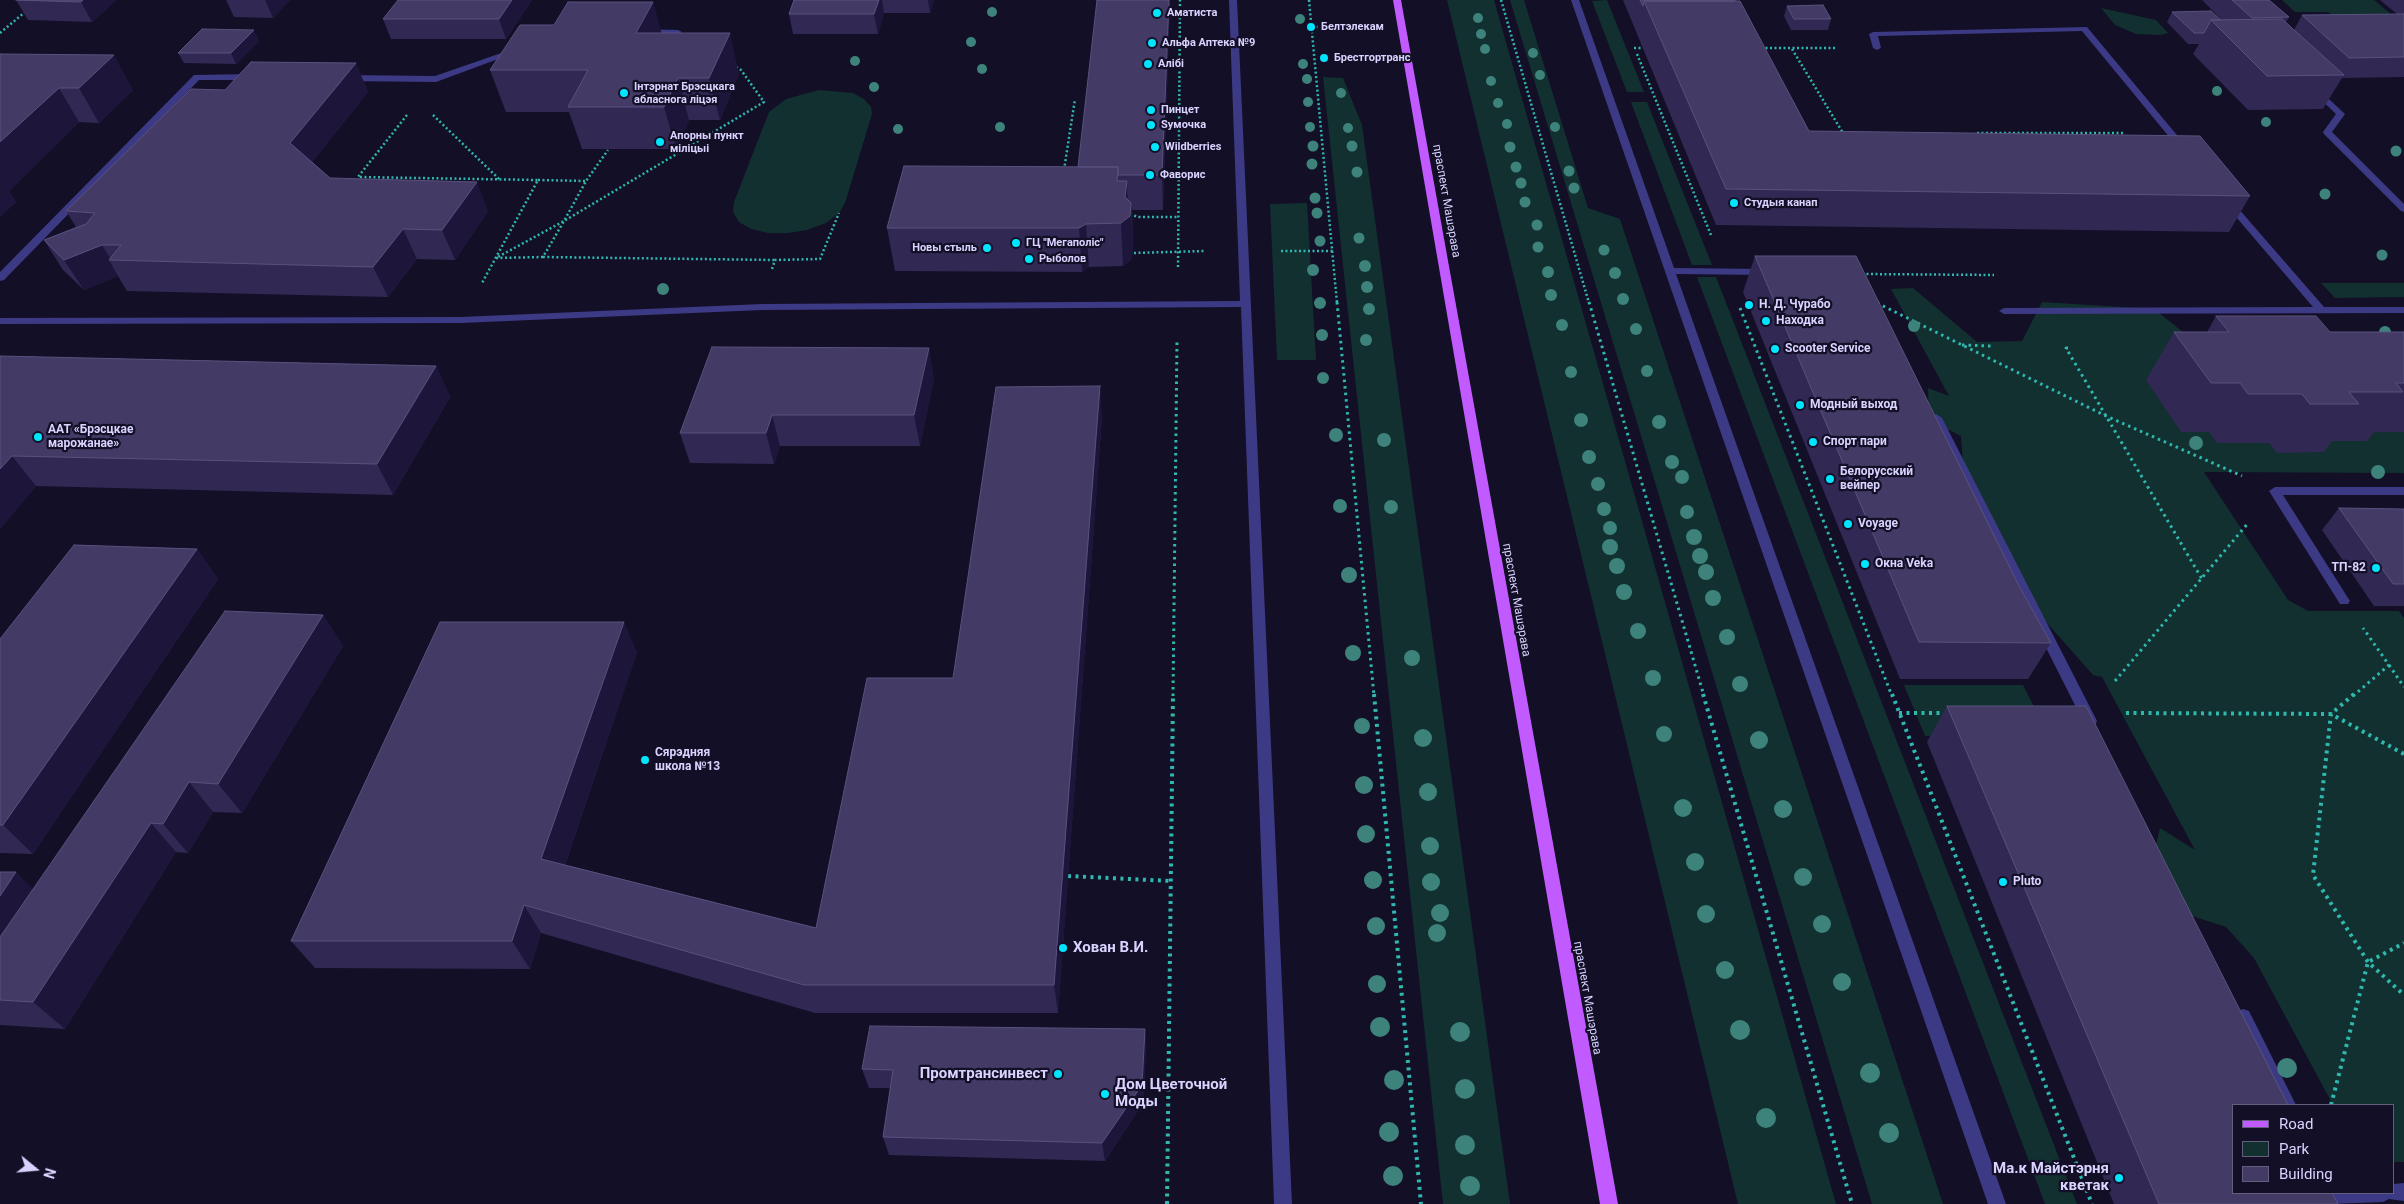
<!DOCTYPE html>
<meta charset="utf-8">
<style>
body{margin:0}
#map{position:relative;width:2404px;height:1204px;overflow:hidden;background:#130f26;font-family:Roboto,sans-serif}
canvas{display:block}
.legend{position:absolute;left:2232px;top:1104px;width:162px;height:90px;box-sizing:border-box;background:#130f26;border:1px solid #625e7d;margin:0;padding:6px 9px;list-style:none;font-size:15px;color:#d9d4ff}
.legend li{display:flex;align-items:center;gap:10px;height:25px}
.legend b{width:25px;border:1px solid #625e7d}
.north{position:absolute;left:10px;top:1144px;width:50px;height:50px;-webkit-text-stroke:4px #130f26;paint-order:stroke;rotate:107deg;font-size:14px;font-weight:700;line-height:20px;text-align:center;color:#d9d4ff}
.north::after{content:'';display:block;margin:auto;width:18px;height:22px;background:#d9d4ff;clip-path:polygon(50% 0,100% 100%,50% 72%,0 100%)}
</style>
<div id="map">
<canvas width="2404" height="1204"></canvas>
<ul class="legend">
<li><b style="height:6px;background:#c25bff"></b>Road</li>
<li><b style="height:14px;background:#12302f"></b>Park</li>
<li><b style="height:14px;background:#433a66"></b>Building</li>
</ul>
<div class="north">N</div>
</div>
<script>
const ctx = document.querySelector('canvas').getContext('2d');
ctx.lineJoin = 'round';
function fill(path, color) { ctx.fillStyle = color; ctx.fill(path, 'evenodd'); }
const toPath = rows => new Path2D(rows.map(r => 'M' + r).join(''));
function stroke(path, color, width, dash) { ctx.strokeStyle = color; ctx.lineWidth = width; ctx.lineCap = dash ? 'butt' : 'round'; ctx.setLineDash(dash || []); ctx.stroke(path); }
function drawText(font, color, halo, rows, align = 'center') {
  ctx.font = font + ' Roboto,sans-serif'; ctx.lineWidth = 4.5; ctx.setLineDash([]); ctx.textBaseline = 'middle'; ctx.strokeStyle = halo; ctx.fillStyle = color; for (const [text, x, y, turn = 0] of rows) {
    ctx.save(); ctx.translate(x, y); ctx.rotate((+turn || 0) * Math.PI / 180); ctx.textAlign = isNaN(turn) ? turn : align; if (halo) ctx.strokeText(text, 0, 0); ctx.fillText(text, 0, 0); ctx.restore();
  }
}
fill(toPath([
 [1447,0,1494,0,1836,1204,1738,1204],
 [1510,0,1524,0,1588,208,1620,219,1943,1204,1872,1204],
 [1607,0,1644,92,1627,92,1592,1],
 [2282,0,2374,0,2404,25,2349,30,2328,12,2295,12],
 [2101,8,2156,20,2168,33,2160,35,2136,34,2115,25],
 [1323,77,1343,78,1362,125,1510,1204,1443,1204],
 [819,90,853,93,864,99,871,107,872,114,845,203,839,213,826,223,807,230,788,233,768,233,751,229,739,222,733,212,734,202,769,112,786,99],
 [1631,102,1647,102,1712,265,1692,265],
 [1307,203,1316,360,1277,360,1270,204],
 [1697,277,1716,277,2077,1204,2045,1204],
 [2321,283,2404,283,2404,297,2335,298],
 [1913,288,1977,342,2022,341,2042,302,2154,309,2188,336,2404,334,2404,473,2204,472,2288,600,2308,611,2399,611,2404,618,2404,1162,2393,1162,2393,1105,2333,1105,2254,958,2226,927,2143,900,2160,828,2195,850,2102,677,2093,675,2017,589,1970,555,1961,436,1929,420,1928,388,1949,396,1891,289],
 [1904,685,2023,685,2048,734,1925,736]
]), '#12302f');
stroke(toPath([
 [1309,0,1337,303],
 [1501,0,1589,303],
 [1311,27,1363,27],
 [0,33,25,12],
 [1634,48,1643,48],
 [1761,48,1837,48],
 [1792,49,1843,133],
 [1637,54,1711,235],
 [736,67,741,70,764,102,564,221,543,257,775,260],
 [407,115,358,177,538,180,482,283],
 [433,115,499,179],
 [1977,133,2123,133],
 [1064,170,1075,99],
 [538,180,586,181],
 [1130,214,1138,217,1178,217],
 [1281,251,1333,251],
 [1134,253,1205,251],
 [543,257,496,258,564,221,586,181,608,150],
 [1178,267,1180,0],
 [772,269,775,260,820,259,839,213],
 [1862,274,1994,275]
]), '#2fb8b0', 2.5, [2, 2.5]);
stroke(toPath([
 [1337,302,1374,696],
 [1589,302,1704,696],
 [1877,303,2106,416,2242,476],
 [1740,308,1892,696],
 [1962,345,1991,346],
 [2068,348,2066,348,2202,579],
 [2389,665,2404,687],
 [2115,681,2249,522],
 [1173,696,1177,341],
 [2353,696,2389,665,2363,628]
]), '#2fb8b0', 3, [2.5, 4]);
stroke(toPath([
 [1374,694,1421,1204],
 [1703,694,1852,1204],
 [1892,694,2092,1204],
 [1899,713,1946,713],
 [2126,713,2331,714,2354,694],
 [2404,754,2331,714,2313,875,2368,962,2404,995],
 [1068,876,1171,881],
 [2331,1105,2368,962,2404,943],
 [1167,1204,1173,694]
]), '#2fb8b0', 4, [3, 4.5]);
fill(toPath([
 [1229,0,1237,0,1292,1204,1274,1204,1241,307,762,310,461,323,0,324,0,318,461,317,762,304,1240,301,1229,0],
 [1571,0,1579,0,1674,268,1766,269,1771,272,1766,275,1676,274,2006,1204,1988,1204,1571,0],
 [2087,27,2186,146,2186,150,2180,150,2082,31,1878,36,1881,48,1877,50,1873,48,1869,34,1873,32,2087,27],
 [642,29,678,30,682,32,678,34,645,33,642,33,642,29],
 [510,50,517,52,436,82,345,81,341,78,345,75,435,76,510,50],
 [194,75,253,74,257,77,253,80,199,80,4,280,0,281,0,272,194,75],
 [2317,88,2345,114,2332,132,2404,204,2404,212,2401,211,2324,134,2323,132,2336,114,2314,93,2314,89,2317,88],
 [2228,199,2231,200,2324,307,2404,307,2404,313,2004,314,1999,311,2004,308,2313,307,2225,204,2223,202,2228,199],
 [1936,414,1942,418,2097,721,2095,725,2090,726,2085,725,2083,721,1930,418,1936,414],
 [2275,487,2404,487,2404,495,2283,495,2348,598,2350,601,2348,604,2340,604,2269,491,2275,487],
 [2243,1009,2249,1011,2296,1105,2280,1105,2235,1016,2237,1011,2243,1009],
 [2404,1183,2404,1201,2389,1199,2383,1202,2330,1204,2325,1194,2393,1193,2393,1184,2404,1183]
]), '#3d3a85');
fill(toPath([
 [1393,0,1401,0,1618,1204,1600,1204,1393,0]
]), '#c25bff');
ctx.fillStyle = '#3d827b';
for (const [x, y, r] of [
 [992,12,5],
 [1478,18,5],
 [1300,19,5],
 [1481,34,5],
 [971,42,5],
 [1485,49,5],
 [1533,53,5],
 [855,61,5],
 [1303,64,5],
 [982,69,5],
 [1540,75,5],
 [1307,79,5],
 [1491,81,5],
 [874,87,5],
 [2217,91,5],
 [1341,93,5],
 [1308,102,5],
 [1498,103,5],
 [2266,122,5],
 [1507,124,5],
 [1000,127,5],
 [1310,127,5],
 [1555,127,5],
 [1348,128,5],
 [898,129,5],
 [1313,146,5.5],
 [1352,146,5.5],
 [1510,147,5.5],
 [2396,151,5.5],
 [1312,164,5.5],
 [1516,167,5.5],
 [1569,171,5.5],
 [1357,172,5.5],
 [1521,183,5.5],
 [1574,188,5.5],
 [2325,194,5.5],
 [1315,198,5.5],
 [1525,202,5.5],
 [1317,213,5.5],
 [1537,225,5.5],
 [1359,238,5.5],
 [1320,241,5.5],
 [1538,247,5.5],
 [1604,250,5.5],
 [2382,255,5.5],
 [1365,266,6],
 [1313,270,6],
 [1548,272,6],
 [1615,273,6],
 [1367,287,6],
 [663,289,6],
 [1551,295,6],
 [1623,299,6],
 [1320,303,6],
 [1369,309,6],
 [1562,325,6],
 [1914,326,6],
 [1636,329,6],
 [2385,332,6],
 [1322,335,6],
 [1366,340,6],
 [1647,371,6],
 [1571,372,6],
 [1323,378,6],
 [1581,420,7],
 [1659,422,7],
 [1336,435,7],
 [1384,440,7],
 [2196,443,7],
 [1589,457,7],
 [1672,462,7],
 [2378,472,7],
 [1682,477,7],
 [1598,484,7],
 [1340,506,7],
 [1391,507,7],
 [1604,509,7],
 [1687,512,7],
 [1610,528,7],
 [1694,537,8],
 [1610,547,8],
 [1700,556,8],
 [1617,566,8],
 [1706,572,8],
 [1349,575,8],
 [1624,592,8],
 [1713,598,8],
 [1638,631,8],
 [1727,637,8],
 [1353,653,8],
 [1412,658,8],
 [1653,678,8],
 [1740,684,8],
 [1362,726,8],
 [1664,734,8],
 [1423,738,9],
 [1759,740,9],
 [1364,785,9],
 [1428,792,9],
 [1683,808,9],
 [1783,809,9],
 [1366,834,9],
 [1430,846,9],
 [1695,862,9],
 [1803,877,9],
 [1373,880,9],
 [1431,882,9],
 [1440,913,9],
 [1706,914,9],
 [1822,924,9],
 [1376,926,9],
 [1437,933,9],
 [1725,970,9],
 [1842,982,9],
 [1377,984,9],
 [1380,1027,10],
 [1740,1030,10],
 [1460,1032,10],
 [2287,1068,10],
 [1870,1073,10],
 [1394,1080,10],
 [1465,1089,10],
 [1766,1118,10],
 [1389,1132,10],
 [1889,1133,10],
 [1465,1145,10],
 [1393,1176,10],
 [1470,1186,10]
]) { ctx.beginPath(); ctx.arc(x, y, r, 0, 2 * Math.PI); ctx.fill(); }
fill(toPath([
 [16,0,116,0,92,22,28,20],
 [226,0,313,0,290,0,273,18,234,17],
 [398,0,532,0,506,39,391,39,383,19],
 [794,0,934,0,930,13,884,13,878,34,793,34,789,14],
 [1170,0,1163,210,1132,210,1133,246,1132,259,1123,266,1089,267,1082,272,895,271,887,228,1078,167],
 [1623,0,1735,0,1809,131,2250,196,2229,232,1716,225],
 [2202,0,2269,0,2289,17,2286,22,2294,30,2302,15,2397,14,2380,0,2404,0,2404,77,2342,78,2323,109,2248,110,2193,54,2199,44,2188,44,2167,22,2172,12,2222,20],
 [653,2,661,33,739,74,720,120,689,120,676,149,582,149,569,112,506,112,490,70,554,25],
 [1787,6,1831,19,1828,30,1791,30,1784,16],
 [259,41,236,64,184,63,178,53],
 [0,54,133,90,99,123,79,122,9,191,16,202,0,217],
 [356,63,368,92,312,162,330,178,488,211,455,260,417,259,388,297,127,291,118,276,84,290,63,270,44,240,76,227,66,211,225,90],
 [1755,256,2019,586,2051,643,2028,679,1900,679,1743,292],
 [2216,316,2330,332,2403,332,2404,331,2404,432,2374,432,2367,441,2332,441,2324,452,2277,453,2269,443,2217,443,2209,432,2181,432,2146,380,2174,332,2207,332],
 [0,356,436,366,450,397,393,495,36,486,0,529],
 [934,378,920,446,780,446,774,464,690,463,680,433],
 [1102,417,1058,1013,815,1013,541,933,530,969,315,968,291,941,637,652,565,865,816,928,953,678],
 [2339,508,2404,509,2404,606,2374,606,2322,530],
 [197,549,218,579,33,854,0,853,0,639],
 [323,615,343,646,242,813,213,812,188,853,176,852,65,1029,0,1025,0,872,33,889],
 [1947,706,2338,1204,2114,1204,1927,742],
 [1145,1029,1146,1048,1143,1103,1105,1161,889,1155,883,1137,890,1088,869,1088,862,1069]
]), '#312854');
fill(toPath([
 [83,0,116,0,92,22,81,2],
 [265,0,290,0,273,18],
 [512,0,532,0,506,39,499,19],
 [879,0,882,0,884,13,878,34,874,14],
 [928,0,934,0,930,13],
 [1169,0,1170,0,1163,210,1162,175],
 [653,2,664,42,636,33],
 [254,30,259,41,236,64,231,53],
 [730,33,739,74,720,120,709,78],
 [114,55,133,90,99,123,79,88],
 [356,63,368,92,304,172,290,143],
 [678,78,689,120,676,149,664,107],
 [59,88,79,122,9,191,16,202,0,217,0,142],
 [1127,181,1128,217,1131,203,1133,246,1132,259,1123,266,1121,223],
 [477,182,488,211,455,260,442,230],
 [1086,224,1089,267,1082,272,1079,228],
 [403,229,417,259,388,297,373,267],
 [102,245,112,261,109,260,118,276,84,290,64,260],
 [929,348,934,378,920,446,914,415],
 [436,366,450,397,393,495,377,464],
 [1100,386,1102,417,1058,1013,1054,985],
 [772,415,780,446,774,464,766,433],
 [12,456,36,486,0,529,0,469],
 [197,549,218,579,33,854,3,825],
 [323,615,343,646,242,813,218,784],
 [624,622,637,652,557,888,541,859],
 [189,782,213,812,188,853,163,824],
 [151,823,176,852,65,1029,33,1002],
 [16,872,45,901,0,972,0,896],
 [524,905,541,933,530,969,512,941],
 [1145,1029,1146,1048,1143,1103,1105,1161,1102,1143]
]), '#1d163a');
const building = toPath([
 [16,0,83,0,81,2,16,0],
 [398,0,512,0,499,19,383,19,398,0],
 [794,0,879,0,874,14,789,14,794,0],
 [1097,0,1169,0,1162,175,1118,175,1118,167,1078,167,1097,0],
 [1640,0,1735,0,1735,1,1644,1,1643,6,1640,0],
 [2232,0,2269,0,2289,17,2252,18,2232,0],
 [1644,1,1740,1,1809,131,2200,136,2250,196,1726,189,1644,1],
 [568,2,653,2,636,33,730,33,709,78,678,78,664,107,568,107,588,70,490,70,520,25,554,25,568,2],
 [1823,5,1831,19,1794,19,1787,6,1823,5],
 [2211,11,2221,20,2211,20,2204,33,2194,33,2172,12,2211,11],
 [2404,14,2404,57,2349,58,2302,15,2404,14],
 [2282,19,2344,75,2267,76,2211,20,2282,19],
 [202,29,254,30,231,53,178,53,202,29],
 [0,54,114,55,79,88,59,88,0,142,0,54],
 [251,62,356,63,290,143,330,178,477,182,442,230,403,229,373,267,109,260,121,245,102,245,64,260,44,240,86,224,95,213,66,211,191,89,225,90,251,62],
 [904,166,1118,167,1117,181,1127,181,1125,197,1131,203,1130,216,1121,223,1086,224,1079,228,887,228,904,166],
 [1755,256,1856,256,2019,586,2051,643,1919,642,1755,256],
 [2216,316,2316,316,2330,332,2404,332,2404,383,2396,383,2403,392,2349,392,2359,404,2310,404,2302,394,2248,394,2240,383,2211,383,2174,332,2229,332,2216,316],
 [712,347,929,348,914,415,772,415,766,433,680,433,712,347],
 [0,356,436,366,377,464,12,456,0,469,0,356],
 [1100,386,1054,985,804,985,524,905,512,941,291,941,440,622,624,622,541,859,816,928,867,678,953,678,996,387,1100,386],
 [2339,508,2404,509,2404,584,2393,584,2339,508],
 [74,545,197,549,3,825,0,825,0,639,74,545],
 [225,611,323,615,218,784,189,782,163,824,151,823,33,1002,0,1000,0,937,225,611],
 [1947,706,2086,706,2288,1105,2233,1105,2233,1193,2332,1193,2338,1204,2159,1204,1947,706],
 [0,872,16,872,0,896,0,872],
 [870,1026,1145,1029,1142,1085,1102,1143,883,1137,893,1070,862,1069,870,1026]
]);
fill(building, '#433a66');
stroke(building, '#5a527e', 1);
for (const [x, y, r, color] of [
 [1157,13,5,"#00e5ff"],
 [1311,27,5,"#00e5ff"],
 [1152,43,5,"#00e5ff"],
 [1324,58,5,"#00e5ff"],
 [1148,64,5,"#00e5ff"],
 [624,93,5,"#00e5ff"],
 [1151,110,5,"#00e5ff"],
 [1151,125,5,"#00e5ff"],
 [660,142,5,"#00e5ff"],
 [1155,147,5,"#00e5ff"],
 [1150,175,5,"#00e5ff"],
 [1734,203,5,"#00e5ff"],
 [1016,243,5,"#00e5ff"],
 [987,248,5,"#00e5ff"],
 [1029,259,5,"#00e5ff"],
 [1749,305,5,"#00e5ff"],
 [1766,321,5,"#00e5ff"],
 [1775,349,5,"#00e5ff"],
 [1800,405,5,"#00e5ff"],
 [38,437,5,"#00e5ff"],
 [1813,442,5,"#00e5ff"],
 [1830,479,5,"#00e5ff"],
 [1848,524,5,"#00e5ff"],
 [1865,564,5,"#00e5ff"],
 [2376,568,5,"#00e5ff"],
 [645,760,5,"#00e5ff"],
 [2003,882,5,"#00e5ff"],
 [1063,948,5,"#00e5ff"],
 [1058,1074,5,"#00e5ff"],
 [1105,1094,5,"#00e5ff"],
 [2119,1178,5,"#00e5ff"]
]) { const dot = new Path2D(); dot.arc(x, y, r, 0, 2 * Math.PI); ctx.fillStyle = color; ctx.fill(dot); stroke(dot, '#130f26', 2); }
drawText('bold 11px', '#d9d4ff', '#130f26', [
 ["Аматиста",1167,13],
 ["Белтэлекам",1321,27],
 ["Альфа Аптека №9",1162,43],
 ["Брестгортранс",1334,58],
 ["Алібі",1158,64],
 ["Інтэрнат Брэсцкага",634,87],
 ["абласнога ліцэя",634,100],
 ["Пинцет",1161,110],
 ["Sумочка",1161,125],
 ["Апорны пункт",670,136],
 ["міліцыі",670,149],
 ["Wildberries",1165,147],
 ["Фаворис",1160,175],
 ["Студыя канап",1744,203],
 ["ГЦ \"Мегаполіс\"",1026,243],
 ["Новы стыль",977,248,"right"],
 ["Рыболов",1039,259]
], 'left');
drawText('12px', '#d9d4ff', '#130f26', [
 ["праспект Машэрава",1446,201,80],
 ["праспект Машэрава",1516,600,80],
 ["праспект Машэрава",1587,998,80]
]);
drawText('bold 12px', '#d9d4ff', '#130f26', [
 ["Н. Д. Чурабо",1759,305],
 ["Находка",1776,321],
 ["Scooter Service",1785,349],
 ["Модный выход",1810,405],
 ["ААТ «Брэсцкае",48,430],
 ["марожанае»",48,444],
 ["Спорт пари",1823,442],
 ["Белорусский",1840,472],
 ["вейпер",1840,486],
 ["Voyage",1858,524],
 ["Окна Veka",1875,564],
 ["ТП-82",2366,568,"right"],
 ["Сярэдняя",655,753],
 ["школа №13",655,767],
 ["Pluto",2013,882]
], 'left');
drawText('bold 15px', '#d9d4ff', '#130f26', [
 ["Хован В.И.",1073,948],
 ["Промтрансинвест",1048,1074,"right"],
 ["Дом Цветочной",1115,1085],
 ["Моды",1115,1102],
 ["Ма.к Майстэрня",2109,1169,"right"],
 ["кветак",2109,1186,"right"]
], 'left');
</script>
